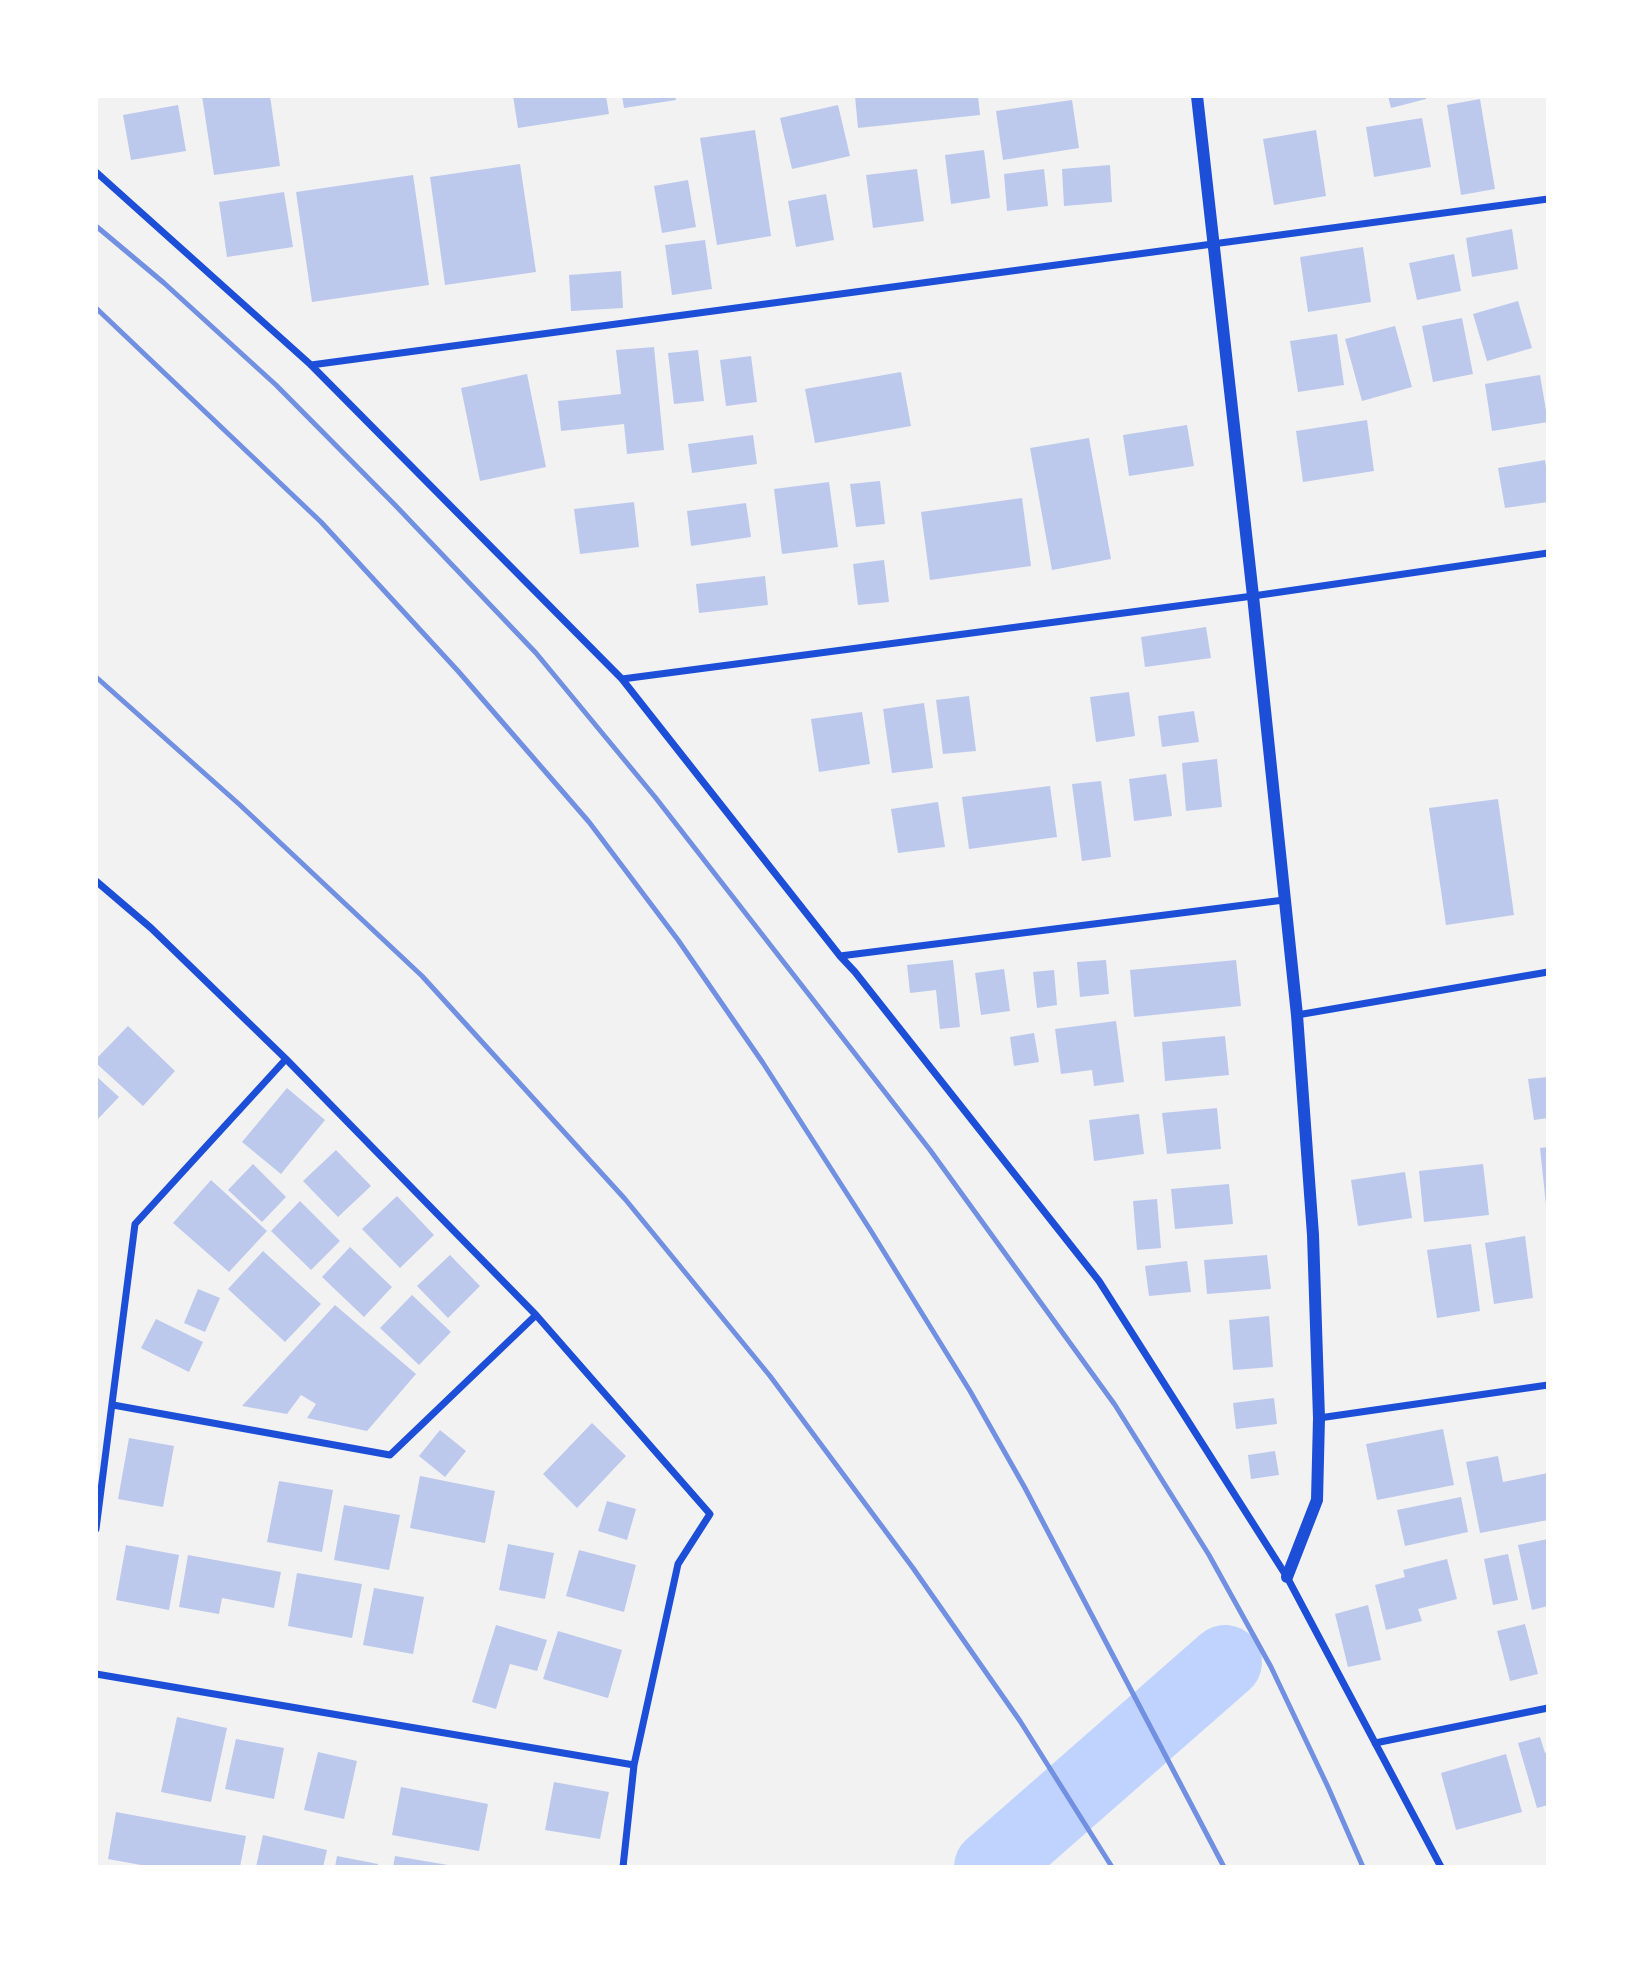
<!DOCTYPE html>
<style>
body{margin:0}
#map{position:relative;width:1644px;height:1963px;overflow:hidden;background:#f2f2f2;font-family:"Alegreya Sans",sans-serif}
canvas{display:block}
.frame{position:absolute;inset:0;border:98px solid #fff;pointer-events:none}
</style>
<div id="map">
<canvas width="1644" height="1963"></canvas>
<div class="frame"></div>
</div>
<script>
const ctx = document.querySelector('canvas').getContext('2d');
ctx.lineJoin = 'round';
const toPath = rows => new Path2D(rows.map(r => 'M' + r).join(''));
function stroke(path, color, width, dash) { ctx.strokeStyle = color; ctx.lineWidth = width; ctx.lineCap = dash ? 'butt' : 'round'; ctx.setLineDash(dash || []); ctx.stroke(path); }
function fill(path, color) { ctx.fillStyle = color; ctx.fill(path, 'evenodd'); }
stroke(toPath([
 [991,1867,1225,1662]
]), '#bfd3fe', 74);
fill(toPath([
 [202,96,270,96,280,166,214,175],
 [513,96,606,96,609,114,518,128],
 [622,96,675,96,676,100,624,108],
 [855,96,978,96,980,115,858,128],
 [1388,96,1426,96,1426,99,1391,108],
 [1480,99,1495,189,1461,195,1447,105],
 [1072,100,1079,148,1003,160,996,111],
 [178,105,186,151,131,160,123,115],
 [838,105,850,156,792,169,780,118],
 [1422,118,1431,167,1374,177,1366,127],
 [755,130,771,236,717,245,700,138],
 [1316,130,1326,196,1274,205,1263,139],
 [984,150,990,198,951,204,945,155],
 [520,164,536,272,445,285,430,177],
 [1110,165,1112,202,1064,206,1062,169],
 [917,169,924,221,873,228,866,175],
 [1044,169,1048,206,1007,211,1004,174],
 [413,175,429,285,312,302,296,192],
 [688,180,696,227,662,233,654,186],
 [284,192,293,247,227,257,219,202],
 [826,194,834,240,796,247,788,201],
 [1512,229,1518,269,1472,277,1466,238],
 [705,240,712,289,672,295,665,245],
 [1363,247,1371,302,1308,312,1300,257],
 [1454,254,1461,291,1417,300,1409,263],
 [621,271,623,308,571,311,569,275],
 [1518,301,1532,348,1487,361,1473,314],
 [1462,318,1473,374,1433,382,1422,326],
 [1395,326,1412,387,1362,401,1345,339],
 [1337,334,1344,385,1298,392,1290,341],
 [654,347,664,450,627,454,624,424,561,431,558,401,621,394,616,350],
 [698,350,704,401,674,404,668,353],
 [751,356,757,402,726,406,720,360],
 [901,372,911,426,815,443,805,389],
 [527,374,546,467,480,481,461,388],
 [1540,375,1548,422,1492,431,1485,384],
 [1367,420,1374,471,1303,482,1296,431],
 [1187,425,1194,466,1129,476,1123,435],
 [753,435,757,464,692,473,688,444],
 [1089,438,1111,559,1052,570,1030,448],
 [1545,460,1548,479,1548,502,1505,508,1498,468],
 [880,481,885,524,856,527,850,484],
 [829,482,838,547,782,554,774,489],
 [1022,498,1031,566,930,580,921,512],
 [634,502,639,547,580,554,574,509],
 [746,503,751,537,691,546,687,511],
 [884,560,889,602,858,605,853,564],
 [765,576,768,605,699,613,696,584],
 [1206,627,1211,658,1145,667,1141,637],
 [1129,692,1135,736,1096,742,1090,697],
 [969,696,976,751,943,754,936,700],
 [924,703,933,768,892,773,883,709],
 [1194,711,1199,742,1162,747,1158,716],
 [862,712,870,764,819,772,811,719],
 [1217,759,1222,807,1186,811,1182,763],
 [1166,774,1172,816,1134,821,1129,779],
 [1101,781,1111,857,1082,861,1072,784],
 [1050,786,1057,837,969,849,962,797],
 [1498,799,1514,915,1446,925,1429,808],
 [938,802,945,847,898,853,891,809],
 [953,960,960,1027,940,1029,936,990,910,993,907,965],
 [1106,960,1109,994,1080,997,1077,962],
 [1236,960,1241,1006,1134,1017,1130,970],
 [1004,969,1010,1011,981,1015,975,973],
 [1054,970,1057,1005,1037,1008,1033,972],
 [1116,1021,1124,1082,1094,1086,1092,1070,1061,1074,1055,1029],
 [128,1026,175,1071,143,1106,96,1063,96,1059],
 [1034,1033,1039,1062,1014,1066,1010,1037],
 [1225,1036,1229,1075,1165,1081,1162,1042],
 [96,1076,119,1097,96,1121],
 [1548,1077,1548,1118,1534,1120,1528,1079],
 [287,1088,325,1120,281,1174,242,1142],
 [1217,1108,1221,1149,1167,1154,1162,1113],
 [1139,1114,1144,1154,1094,1161,1089,1120],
 [1548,1147,1548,1205,1546,1205,1540,1148],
 [336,1150,371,1186,338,1217,303,1181],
 [253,1164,286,1197,262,1222,228,1190],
 [1483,1164,1489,1215,1424,1222,1419,1171],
 [1405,1172,1412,1218,1358,1226,1351,1180],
 [211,1180,267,1231,229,1272,173,1223],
 [1229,1184,1233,1224,1175,1229,1171,1189],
 [397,1196,434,1235,400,1268,362,1229],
 [1157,1199,1161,1248,1137,1250,1133,1201],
 [300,1201,340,1241,311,1270,271,1231],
 [1525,1236,1533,1298,1494,1304,1485,1243],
 [1471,1244,1480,1311,1437,1318,1427,1250],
 [350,1247,392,1287,364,1317,322,1277],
 [263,1251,321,1304,285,1342,228,1289],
 [450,1255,480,1286,448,1318,417,1286],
 [1267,1255,1271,1289,1207,1294,1204,1260],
 [1187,1261,1191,1292,1149,1296,1145,1266],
 [198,1289,220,1298,205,1332,184,1323],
 [412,1295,451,1332,419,1365,380,1328],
 [335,1305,416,1374,367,1431,307,1418,316,1404,301,1395,287,1414,242,1406],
 [1269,1316,1273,1367,1233,1370,1229,1320],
 [156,1319,203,1342,189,1372,141,1348],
 [1274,1398,1277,1424,1236,1429,1233,1403],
 [592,1423,626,1456,577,1508,543,1474],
 [1443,1429,1454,1485,1377,1500,1366,1444],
 [440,1430,466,1451,445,1477,419,1456],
 [129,1438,174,1446,163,1507,118,1499],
 [1275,1451,1279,1475,1251,1479,1248,1455],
 [1498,1456,1503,1482,1548,1473,1548,1520,1480,1533,1466,1462],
 [420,1476,495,1491,485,1543,410,1528],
 [279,1481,333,1490,322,1552,267,1542],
 [1461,1497,1468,1532,1405,1546,1397,1510],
 [607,1501,636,1509,627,1540,598,1531],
 [344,1505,400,1515,389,1570,334,1560],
 [1548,1539,1548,1606,1532,1610,1518,1545],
 [508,1544,554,1553,545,1599,499,1590],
 [126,1545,179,1555,169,1610,116,1600],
 [579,1550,636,1565,624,1612,566,1596],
 [1508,1554,1518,1600,1493,1605,1484,1559],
 [188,1555,281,1572,274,1608,222,1598,219,1614,179,1607],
 [1447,1559,1457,1599,1418,1609,1422,1621,1386,1630,1375,1585,1405,1577,1403,1570],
 [297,1573,362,1584,352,1638,288,1626],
 [374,1588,424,1597,413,1654,363,1645],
 [1368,1605,1381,1660,1348,1667,1335,1614],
 [1525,1624,1538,1674,1510,1681,1497,1631],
 [496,1625,547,1640,537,1671,510,1664,496,1709,472,1702],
 [558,1631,622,1650,608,1698,543,1679],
 [177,1717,227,1728,211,1802,161,1792],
 [1540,1737,1545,1753,1548,1752,1548,1805,1537,1808,1518,1743],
 [236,1739,284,1748,274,1799,225,1789],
 [318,1752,357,1761,344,1819,304,1810],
 [1506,1754,1522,1812,1456,1830,1441,1773],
 [554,1782,609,1792,600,1839,545,1830],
 [401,1787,488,1804,479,1851,392,1835],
 [116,1812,246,1836,240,1867,152,1867,108,1859],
 [263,1835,327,1850,323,1867,256,1867],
 [337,1856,378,1864,378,1867,335,1867],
 [395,1856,448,1865,448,1867,393,1867]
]), '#bdc9ec');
stroke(toPath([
 [96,172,311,365,622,679,840,956,855,972,1099,1281,1287,1577,1441,1867],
 [311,365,1548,199],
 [622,679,1253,596,1548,553],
 [96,881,151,928,286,1059,536,1315,710,1514,678,1564,634,1765,623,1867],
 [840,956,1284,900],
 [1297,1015,1548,972],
 [113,1405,390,1455,536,1315],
 [1319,1418,1548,1385],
 [96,1529,135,1224,286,1059],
 [96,1674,634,1765],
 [1375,1743,1548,1708]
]), '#1d4ed8', 7);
stroke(toPath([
 [1197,96,1253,596,1297,1015,1313,1235,1319,1418,1317,1500,1287,1577]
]), '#1d4ed8', 12);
stroke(toPath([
 [96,226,164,283,276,385,395,505,536,653,655,797,930,1150,1115,1405,1209,1555,1271,1667,1328,1787,1363,1867],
 [96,308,321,522,458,671,589,822,678,940,763,1063,871,1231,970,1391,1025,1488,1224,1867],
 [96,677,240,805,422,976,625,1199,770,1376,913,1568,1020,1721,1112,1867]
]), '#7290e2', 5);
</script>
